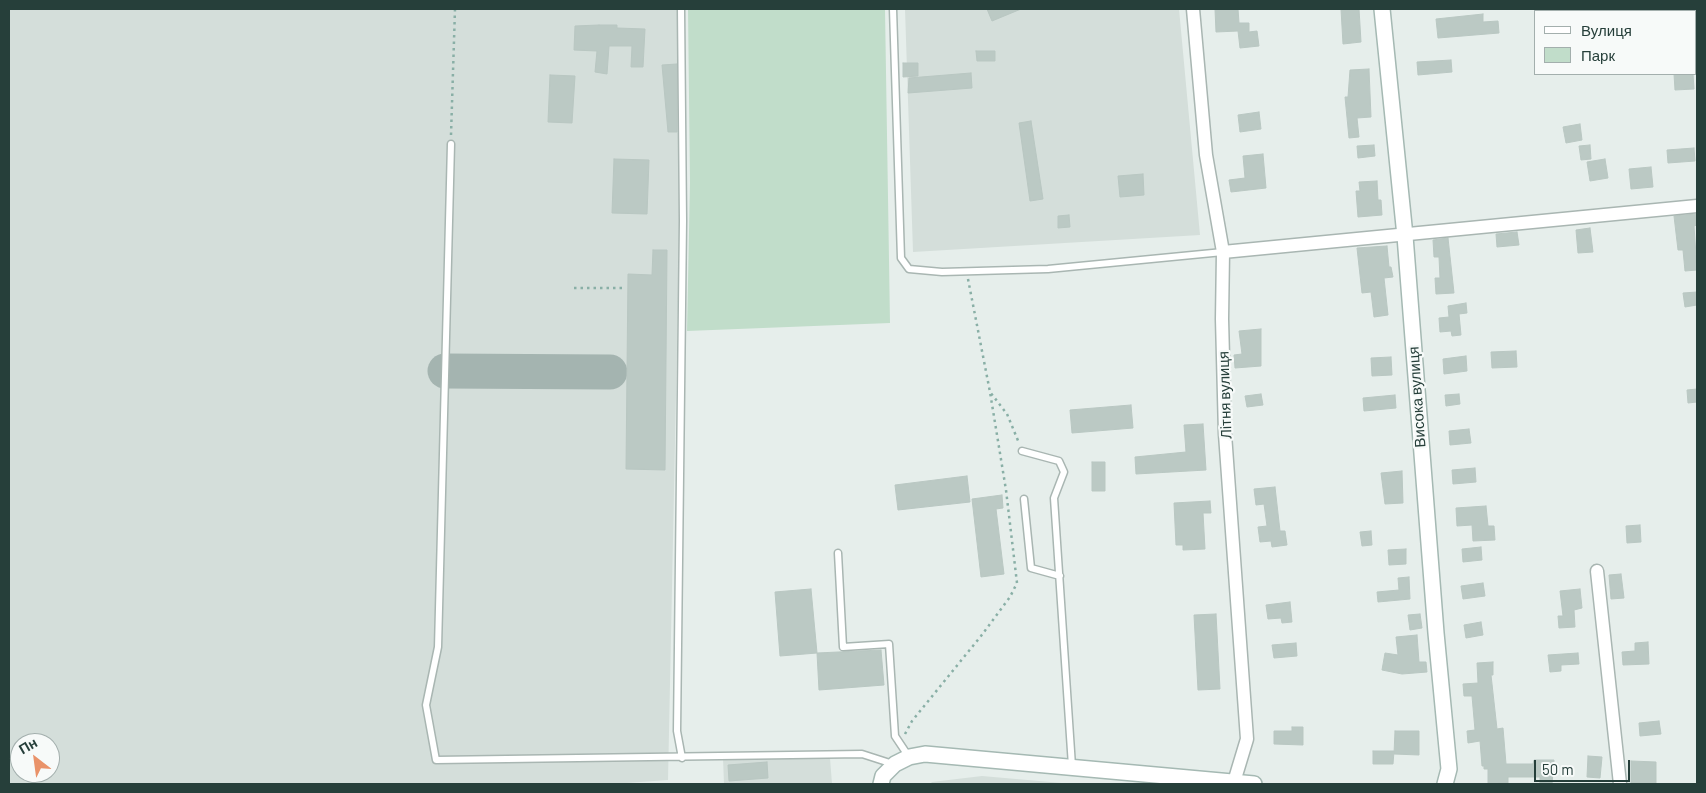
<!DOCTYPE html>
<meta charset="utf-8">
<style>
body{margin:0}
#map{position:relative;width:1706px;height:793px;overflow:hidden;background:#e6eeeb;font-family:Barlow,sans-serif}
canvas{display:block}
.frame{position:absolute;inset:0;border:10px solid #263f3a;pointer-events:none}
.legend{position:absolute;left:1534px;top:10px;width:162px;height:65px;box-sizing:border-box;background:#f7faf9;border:1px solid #a3afad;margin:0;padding:6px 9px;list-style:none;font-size:15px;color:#263f3a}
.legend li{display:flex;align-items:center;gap:10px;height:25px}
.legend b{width:25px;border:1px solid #a3afad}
.north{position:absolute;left:10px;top:733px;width:50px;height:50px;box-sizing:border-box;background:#f7faf9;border:1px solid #a3afad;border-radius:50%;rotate:330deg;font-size:14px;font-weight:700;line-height:20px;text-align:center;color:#263f3a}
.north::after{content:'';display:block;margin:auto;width:18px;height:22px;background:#e99269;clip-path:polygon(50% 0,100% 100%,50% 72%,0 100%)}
.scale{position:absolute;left:1534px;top:760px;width:96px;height:22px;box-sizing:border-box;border:2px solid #263f3a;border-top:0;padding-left:6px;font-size:15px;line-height:18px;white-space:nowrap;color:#263f3a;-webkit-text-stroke:4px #f7faf9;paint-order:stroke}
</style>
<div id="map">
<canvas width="1706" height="793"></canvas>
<div class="frame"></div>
<ul class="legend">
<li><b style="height:6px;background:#fff"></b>Вулиця</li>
<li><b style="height:14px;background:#c1ddca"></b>Парк</li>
</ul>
<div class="north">Пн</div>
<div class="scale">50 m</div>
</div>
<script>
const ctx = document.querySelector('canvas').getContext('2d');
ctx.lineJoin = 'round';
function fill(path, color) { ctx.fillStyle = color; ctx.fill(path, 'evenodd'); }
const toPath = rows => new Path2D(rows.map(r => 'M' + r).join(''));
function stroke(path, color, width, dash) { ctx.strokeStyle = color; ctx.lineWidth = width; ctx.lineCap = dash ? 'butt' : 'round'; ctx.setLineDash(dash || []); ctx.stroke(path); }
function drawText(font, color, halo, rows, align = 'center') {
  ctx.font = font + ' Barlow,sans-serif'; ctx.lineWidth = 4.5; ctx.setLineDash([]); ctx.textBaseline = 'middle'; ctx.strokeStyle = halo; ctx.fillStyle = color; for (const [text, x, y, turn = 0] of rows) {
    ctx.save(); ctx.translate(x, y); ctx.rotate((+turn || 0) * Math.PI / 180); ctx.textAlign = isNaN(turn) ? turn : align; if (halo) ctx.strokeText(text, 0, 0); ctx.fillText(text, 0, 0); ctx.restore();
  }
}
fill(toPath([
 [9,9,684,9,668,780,613,784,9,784],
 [20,743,50,743,50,773,20,773],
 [905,9,1179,9,1200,235,913,252],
 [723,758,830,758,832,784,724,784],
 [982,776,1073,784,930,784,932,782]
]), '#d4deda');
fill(toPath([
 [688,9,885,9,890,323,687,331,690,183]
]), '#c1ddca');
stroke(toPath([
 [445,371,610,372]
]), '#a4b4b0', 35);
const building = toPath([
 [987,9,1021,9,992,21,987,9],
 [1215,9,1238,9,1239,23,1249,23,1249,32,1257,31,1259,46,1240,48,1238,31,1216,32,1215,9],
 [1341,9,1359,9,1361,42,1343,44,1341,9],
 [1483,14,1483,22,1498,21,1499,33,1438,38,1436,19,1483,14],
 [599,25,617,25,617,28,645,29,643,67,631,67,632,46,609,46,607,74,595,72,597,51,574,50,575,26,599,25],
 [976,51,995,51,995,61,977,61,976,51],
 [1451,60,1452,72,1418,75,1417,62,1451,60],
 [903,63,918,63,918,76,903,77,903,63],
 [677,64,677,132,668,132,662,65,677,64],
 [1369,69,1371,117,1357,118,1359,137,1349,138,1345,97,1348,97,1350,70,1369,69],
 [971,73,972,88,908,93,909,78,971,73],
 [1674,74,1693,74,1694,89,1675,90,1674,74],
 [550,75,575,76,572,123,548,122,550,75],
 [1259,112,1261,129,1240,132,1238,115,1259,112],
 [1031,121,1043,199,1030,201,1019,123,1031,121],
 [1580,124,1582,140,1566,143,1563,127,1580,124],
 [1374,145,1375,156,1358,158,1357,146,1374,145],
 [1590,145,1591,159,1581,160,1579,146,1590,145],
 [1694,148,1695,161,1668,163,1667,150,1694,148],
 [1263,154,1266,188,1231,192,1229,180,1245,178,1243,156,1263,154],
 [614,159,649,160,647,214,612,213,614,159],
 [1605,159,1608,178,1590,181,1587,162,1605,159],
 [1651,167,1653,187,1631,189,1629,169,1651,167],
 [1143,174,1144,195,1120,197,1118,176,1143,174],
 [1377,181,1378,200,1381,200,1382,215,1358,217,1356,191,1360,191,1359,182,1377,181],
 [1697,214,1697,225,1694,226,1697,270,1685,271,1683,250,1678,250,1674,216,1697,214],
 [1069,215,1070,227,1058,228,1058,216,1069,215],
 [1590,228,1593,252,1578,253,1576,230,1590,228],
 [1517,232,1519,245,1497,247,1496,234,1517,232],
 [1448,238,1454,293,1436,294,1435,278,1440,278,1439,257,1434,257,1433,240,1448,238],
 [1387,246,1389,267,1391,267,1393,277,1384,278,1388,315,1374,317,1371,292,1362,293,1357,248,1387,246],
 [653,250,667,250,665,470,626,469,628,274,652,275,653,250],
 [1697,292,1697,305,1685,307,1683,293,1697,292],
 [1466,303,1467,313,1459,314,1461,335,1452,336,1451,331,1440,332,1439,318,1449,317,1448,306,1466,303],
 [1261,329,1261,366,1235,368,1234,355,1242,354,1239,331,1261,329],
 [1516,351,1517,367,1492,368,1491,352,1516,351],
 [1466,356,1467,371,1444,374,1443,359,1466,356],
 [1391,357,1392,375,1372,376,1371,358,1391,357],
 [1697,389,1697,402,1688,403,1687,390,1697,389],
 [1261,394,1263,405,1247,407,1245,396,1261,394],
 [1459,394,1460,404,1446,406,1445,395,1459,394],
 [1395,395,1396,408,1364,411,1363,398,1395,395],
 [1131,405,1133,428,1072,433,1070,410,1131,405],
 [1203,424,1206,470,1136,474,1135,457,1186,452,1184,425,1203,424],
 [1469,429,1471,443,1450,445,1449,431,1469,429],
 [1092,462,1105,462,1105,491,1092,491,1092,462],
 [1475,468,1476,482,1453,484,1452,470,1475,468],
 [1402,471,1403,503,1385,504,1381,473,1402,471],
 [967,476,970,502,898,510,895,485,967,476],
 [1275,487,1280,531,1285,531,1287,545,1272,547,1271,541,1260,542,1258,527,1267,526,1264,504,1256,505,1254,489,1275,487],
 [1002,495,1003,508,996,509,1004,574,981,577,972,499,1002,495],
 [1210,501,1211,513,1203,513,1205,549,1183,550,1183,545,1176,545,1174,503,1210,501],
 [1486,506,1488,526,1494,526,1495,540,1473,541,1472,525,1457,526,1456,508,1486,506],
 [1640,525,1641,542,1627,543,1626,526,1640,525],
 [1371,531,1372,545,1362,546,1360,532,1371,531],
 [1481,547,1482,560,1463,562,1462,549,1481,547],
 [1406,549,1406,564,1389,565,1388,550,1406,549],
 [1621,574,1624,598,1611,599,1609,575,1621,574],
 [1409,577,1410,599,1378,602,1377,592,1399,590,1398,578,1409,577],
 [1483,583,1485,596,1463,599,1461,586,1483,583],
 [811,589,817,653,780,656,775,592,811,589],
 [1580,589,1582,608,1574,610,1575,627,1559,628,1558,616,1563,616,1560,591,1580,589],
 [1290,602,1292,622,1282,623,1281,618,1268,619,1266,605,1290,602],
 [1216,614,1220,689,1198,690,1194,615,1216,614],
 [1420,614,1422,628,1410,630,1408,615,1420,614],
 [1481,622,1483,635,1466,638,1464,625,1481,622],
 [1417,635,1419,662,1426,662,1427,672,1402,674,1382,670,1385,653,1398,655,1396,637,1417,635],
 [1648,642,1649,664,1623,665,1622,652,1635,651,1635,643,1648,642],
 [1296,643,1297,656,1274,658,1272,645,1296,643],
 [881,650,884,685,819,690,817,653,881,650],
 [1578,653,1579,664,1561,665,1561,671,1550,672,1548,655,1578,653],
 [1493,662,1493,675,1491,675,1497,729,1503,728,1506,764,1533,764,1534,760,1554,760,1552,784,1540,783,1540,777,1508,777,1508,783,1488,784,1488,769,1484,769,1484,766,1482,766,1480,741,1468,743,1467,731,1475,730,1472,696,1464,696,1463,684,1478,683,1477,663,1493,662],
 [1659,721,1661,734,1640,736,1639,723,1659,721],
 [1292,727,1303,727,1303,745,1274,744,1274,731,1292,731,1292,727],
 [1395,731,1419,731,1419,755,1394,754,1395,731],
 [1373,751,1394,751,1393,764,1373,764,1373,751],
 [1588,756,1602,757,1600,778,1587,777,1588,756],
 [1631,761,1656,762,1656,784,1631,784,1631,761],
 [767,762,768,778,729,781,728,765,767,762]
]);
fill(building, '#bbc9c4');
stroke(building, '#b9c7c2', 1);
const lane = toPath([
 [681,9,683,221,677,731,682,758],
 [893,9,901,258,909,269,942,272,1048,269,1223,252],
 [451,144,438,647,426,705,436,760,862,754,893,764],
 [1022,451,1059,461,1064,472,1054,498,1072,766],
 [1024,499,1031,568,1060,576],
 [838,553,843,647,889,644,895,736,909,757]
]);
const street = toPath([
 [1193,9,1206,155,1223,252,1222,319,1225,434,1247,739,1234,782],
 [1223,252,1697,206],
 [1597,571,1620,784]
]);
const secondary = toPath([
 [1382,9,1405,236,1436,633,1449,769,1445,784],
 [881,784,883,776,895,764,909,757,925,754,1254,784]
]);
stroke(lane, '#a9b6b2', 9);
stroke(street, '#a9b6b2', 15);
stroke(secondary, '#a5b9b3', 18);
stroke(toPath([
 [451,135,455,9],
 [968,279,990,392,1007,414,1019,443],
 [574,288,622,288],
 [905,734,912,721,981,636,1010,597,1017,583,1006,490,990,392]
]), '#89afa6', 2.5, [2.5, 4]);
stroke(lane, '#fff', 6);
stroke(street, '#fff', 12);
stroke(secondary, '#fff', 15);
drawText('15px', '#263f3a', '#f7faf9', [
 ["Літня вулиця",1225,395,-92],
 ["Висока вулиця",1417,397,-94]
]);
</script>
